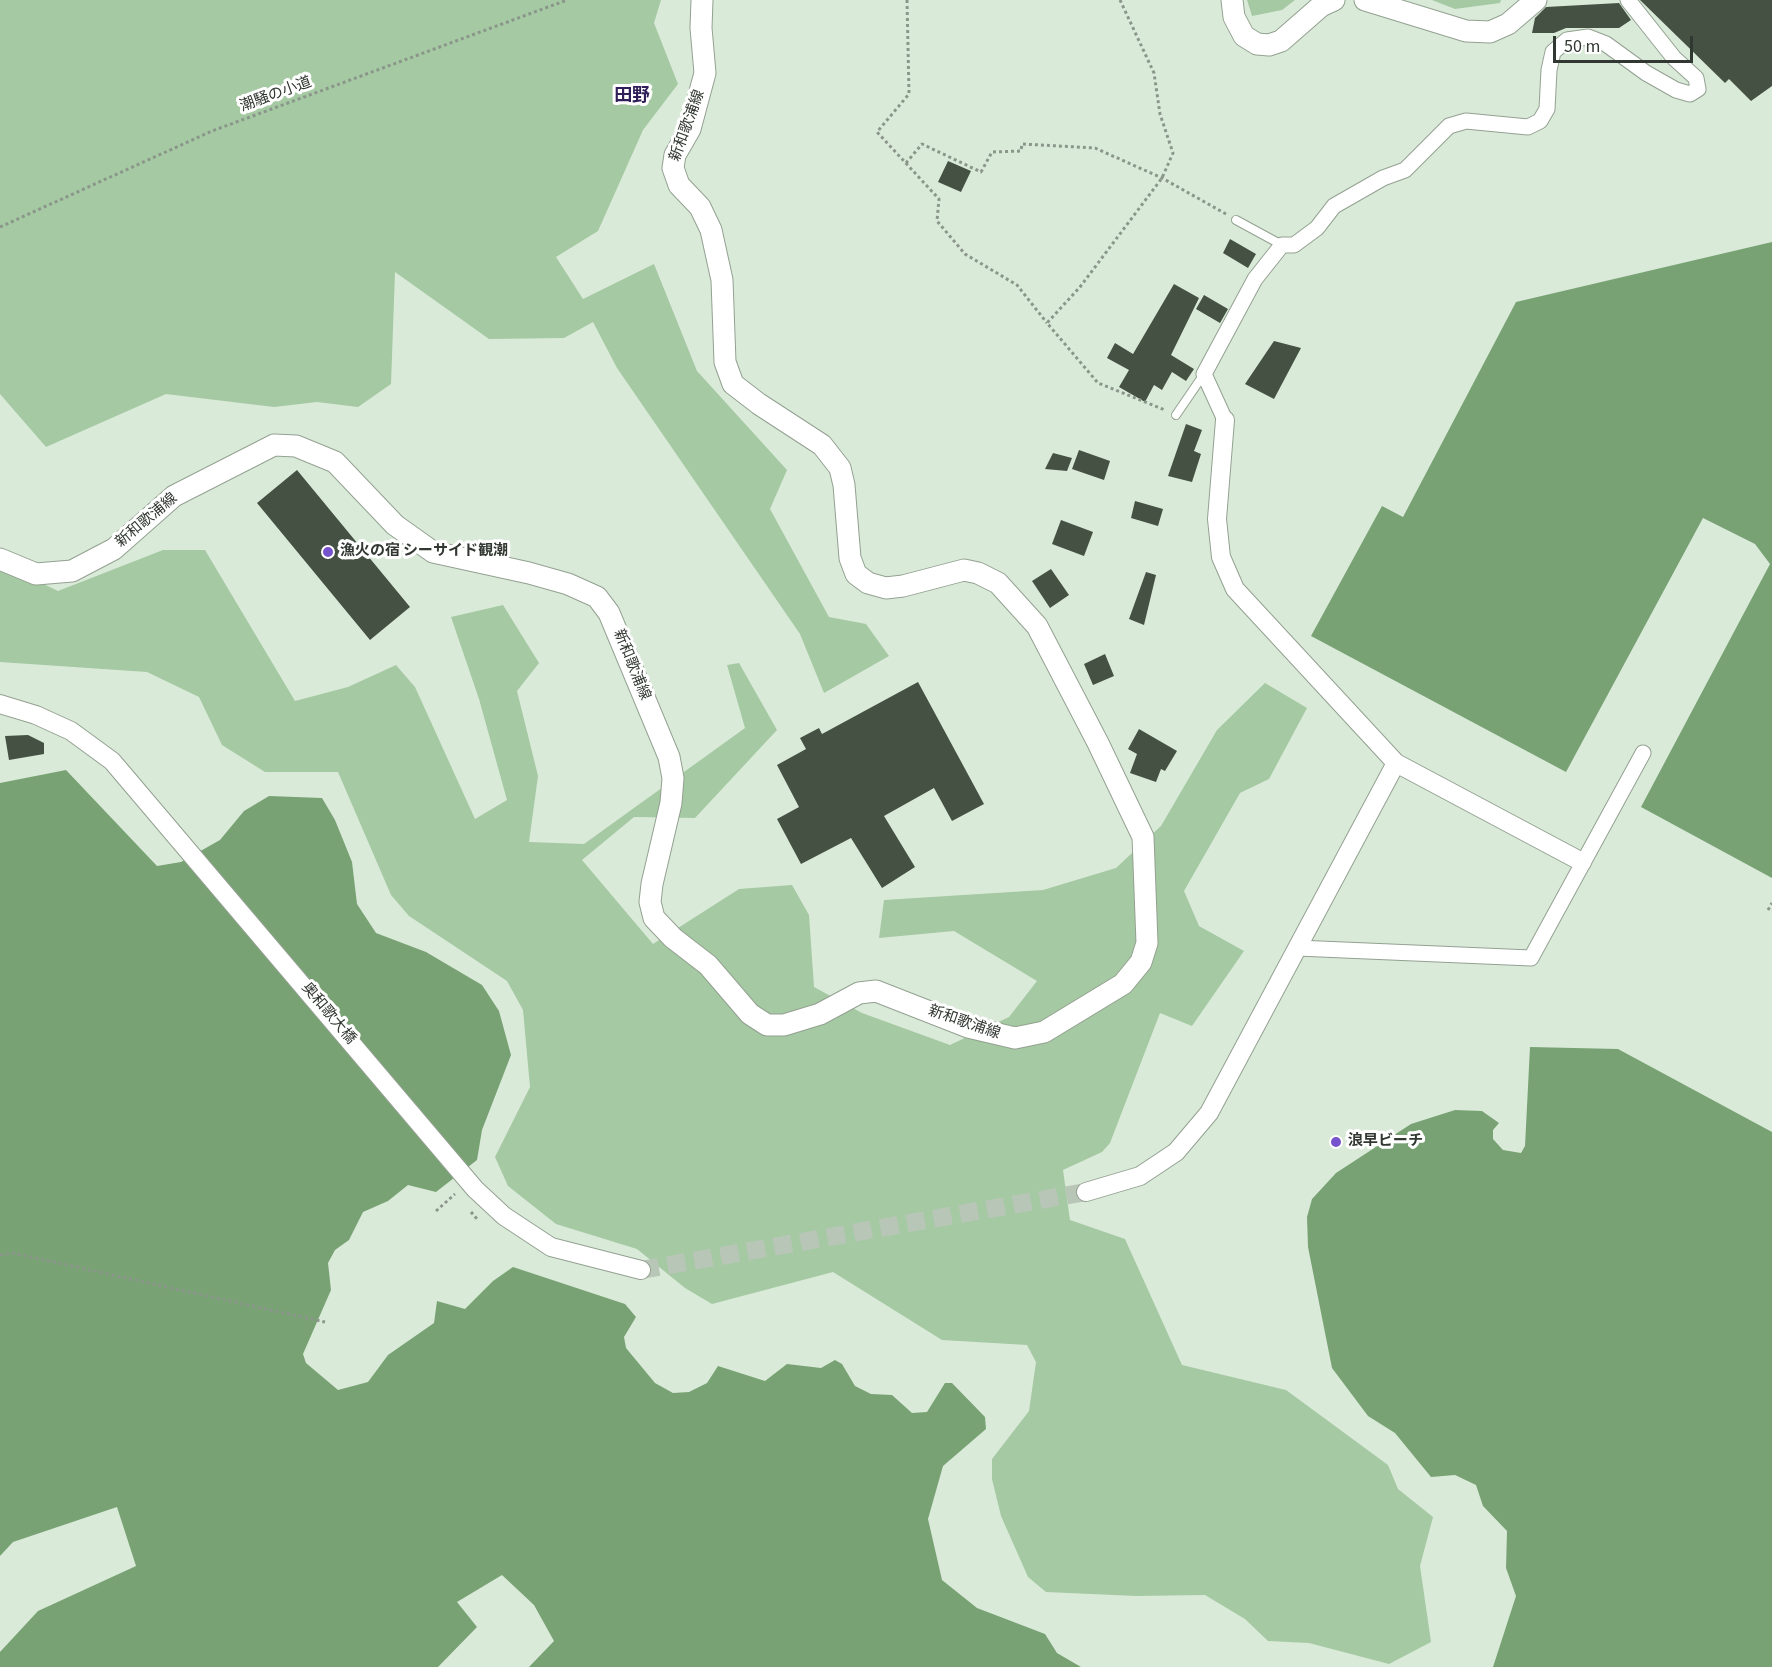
<!DOCTYPE html>
<meta charset="utf-8">
<style>
body{margin:0}
#map{position:relative;width:1772px;height:1667px;overflow:hidden;background:#daead9;font-family:"Source Sans 3",sans-serif}
canvas{display:block}
.scale{position:absolute;left:1553px;top:36px;width:140px;height:27px;box-sizing:border-box;border:3px solid #313731;border-top:0;padding-left:8px;font-size:18px;line-height:21px;white-space:nowrap;color:#313731;-webkit-text-stroke:4px #fff;paint-order:stroke}
</style>
<div id="map">
<canvas width="1772" height="1667"></canvas>
<div class="scale">50 m</div>
</div>
<script>
const ctx = document.querySelector('canvas').getContext('2d');
ctx.lineJoin = 'round';
function fill(path, color) { ctx.fillStyle = color; ctx.fill(path, 'evenodd'); }
const toPath = rows => new Path2D(rows.map(r => 'M' + r).join(''));
function stroke(path, color, width, dash) { ctx.strokeStyle = color; ctx.lineWidth = width; ctx.lineCap = dash ? 'butt' : 'round'; ctx.setLineDash(dash || []); ctx.stroke(path); }
function drawText(font, color, halo, rows, align = 'center') {
  ctx.font = font + ' "Source Sans 3","Noto Sans JP",sans-serif'; ctx.lineWidth = 6; ctx.setLineDash([]); ctx.textBaseline = 'middle'; ctx.strokeStyle = halo; ctx.fillStyle = color; for (const [text, x, y, turn = 0] of rows) {
    ctx.save(); ctx.translate(x, y); ctx.rotate((+turn || 0) * Math.PI / 180); ctx.textAlign = isNaN(turn) ? turn : align; if (halo) ctx.strokeText(text, 0, 0); ctx.fillText(text, 0, 0); ctx.restore();
  }
}
fill(toPath([
 [0,0,661,0,654,23,678,84,643,130,598,231,556,257,583,299,654,264,697,371,787,470,770,509,829,617,866,624,889,656,824,693,800,634,617,368,593,322,564,338,489,339,395,272,391,384,358,407,317,402,274,407,166,394,46,447,0,394],
 [1247,0,1295,0,1282,10,1252,16],
 [1432,0,1501,0,1500,3,1455,9],
 [163,550,205,550,295,701,348,687,396,665,415,687,475,819,507,800,479,699,451,617,503,605,539,663,517,691,538,776,529,842,584,844,745,728,727,665,739,663,777,730,695,818,634,817,582,860,653,944,739,889,792,885,809,915,814,987,862,1013,950,1045,1009,1017,1037,981,954,931,879,938,884,900,1043,890,1116,868,1161,826,1217,730,1265,683,1307,708,1269,779,1240,793,1184,891,1199,926,1244,951,1192,1026,1160,1013,1110,1143,1102,1152,1063,1170,1070,1220,1125,1239,1182,1365,1286,1390,1388,1465,1398,1489,1433,1517,1420,1566,1431,1642,1389,1664,1309,1643,1268,1641,1245,1619,1205,1595,1136,1596,1046,1592,1028,1577,1001,1516,992,1479,992,1459,1029,1411,1036,1362,1027,1345,942,1340,833,1272,712,1304,685,1288,637,1249,556,1224,508,1186,495,1157,530,1087,523,1010,507,981,409,916,391,895,338,772,265,772,222,745,199,697,147,672,0,662,0,563,58,591]
]), '#a5c9a2');
fill(toPath([
 [1772,242,1772,878,1641,807,1770,564,1755,544,1703,518,1566,772,1311,636,1382,506,1403,517,1516,302],
 [66,770,157,866,181,862,220,840,244,811,269,796,322,798,335,820,352,862,357,904,376,933,426,952,482,985,499,1011,511,1055,482,1130,477,1160,436,1192,408,1185,388,1201,363,1212,349,1240,335,1250,328,1263,331,1290,303,1354,306,1363,338,1390,368,1382,388,1355,434,1323,437,1301,465,1309,493,1281,513,1267,625,1304,636,1317,624,1337,626,1348,655,1383,673,1393,689,1392,707,1383,718,1366,765,1381,787,1364,821,1368,835,1360,842,1364,855,1386,871,1394,892,1395,912,1413,927,1412,945,1383,952,1383,985,1417,986,1429,943,1466,928,1519,942,1580,977,1608,1045,1634,1057,1653,1081,1667,0,1667,0,1652,38,1611,136,1566,117,1507,13,1542,0,1556,0,783],
 [1530,1047,1618,1049,1772,1132,1772,1667,1493,1667,1516,1596,1506,1568,1507,1531,1483,1506,1476,1485,1455,1475,1431,1477,1395,1433,1368,1416,1332,1368,1308,1247,1307,1217,1312,1199,1336,1173,1411,1124,1455,1110,1482,1111,1499,1123,1493,1130,1493,1139,1503,1150,1521,1153,1525,1146]
]), '#78a274');
fill(toPath([
 [502,1575,534,1605,554,1641,529,1667,438,1667,477,1627,457,1602]
]), '#daead9');
fill(toPath([
 [1640,0,1772,0,1772,86,1751,101,1729,79,1725,83],
 [1619,3,1631,20,1619,28,1566,28,1554,33,1532,33,1535,18,1546,7],
 [948,161,971,171,961,192,938,182],
 [1230,239,1256,254,1248,268,1223,253],
 [1174,284,1199,298,1171,355,1194,369,1186,381,1172,372,1162,390,1154,385,1145,402,1119,387,1129,370,1107,358,1115,343,1133,354],
 [1204,295,1228,309,1220,323,1196,309],
 [1274,341,1301,348,1274,399,1245,384],
 [1186,424,1202,430,1194,451,1201,454,1192,482,1168,476],
 [1079,450,1110,461,1104,480,1072,469],
 [1053,453,1072,458,1067,471,1045,469],
 [297,470,410,607,370,640,257,503],
 [1135,501,1163,509,1158,526,1131,518],
 [1061,520,1093,532,1084,556,1052,544],
 [1051,569,1069,595,1050,608,1032,581],
 [1146,572,1156,575,1144,625,1129,619],
 [1105,654,1114,676,1093,685,1084,664],
 [918,682,984,804,952,821,934,788,884,816,915,867,882,888,851,838,801,864,777,819,799,807,777,765,806,749,800,738,819,728,822,734],
 [1139,729,1177,751,1165,771,1161,769,1156,782,1130,773,1137,754,1128,749],
 [28,735,44,743,44,754,9,760,5,736]
]), '#445143');
stroke(toPath([
 [641,1270,1086,1192]
]), '#b8c6b7', 18, [18, 9]);
const service = toPath([
 [1236,220,1282,245],
 [1176,415,1204,374]
]);
const minor = toPath([
 [1225,420,1204,374,1255,279,1282,245,1294,245,1317,228,1334,206,1383,178,1405,170,1449,126,1466,121,1528,127,1540,121,1547,109,1549,70,1553,52,1567,40,1588,37,1606,44,1646,73,1676,90,1690,94,1698,89,1696,78,1674,58,1628,0],
 [1297,948,1531,958,1643,753]
]);
const tertiary = toPath([
 [1225,420,1217,519,1221,557,1235,589,1396,763,1582,862],
 [0,704,36,715,71,731,112,761,475,1189,504,1216,551,1247,641,1270],
 [1086,1192,1140,1176,1176,1152,1209,1113,1396,763]
]);
const secondary = toPath([
 [1232,0,1234,17,1244,36,1257,44,1269,45,1281,41,1321,6,1334,0],
 [1365,0,1466,31,1490,32,1508,24,1536,0],
 [0,559,36,574,72,571,114,549,174,496,274,445,296,446,335,462,395,525,433,552,529,573,568,584,597,597,609,613,669,757,673,778,671,803,652,884,650,902,654,918,673,938,708,965,750,1014,767,1025,784,1025,820,1014,859,993,876,991,968,1027,1015,1038,1044,1032,1123,984,1141,962,1147,943,1143,837,1098,743,1037,626,998,583,978,573,964,570,903,586,886,588,868,583,856,574,850,558,844,485,840,468,822,445,759,404,733,384,725,362,722,280,711,230,700,207,679,185,673,168,675,155,690,129,705,73,701,28,702,0]
]);
stroke(service, '#93a191', 10);
stroke(minor, '#93a191', 17);
stroke(tertiary, '#93a191', 20);
stroke(secondary, '#93a191', 23);
stroke(toPath([
 [907,0,909,94,877,132,939,199,937,221,965,254,1017,285,1047,323],
 [1120,0,1154,73,1160,114,1173,153,1162,178,1080,287,1047,323,1098,383,1165,410],
 [906,163,922,144,981,172,992,152,1021,151,1022,144,1095,148,1162,178,1226,214],
 [0,227,212,131,567,0],
 [1768,910,1772,903],
 [436,1211,455,1194],
 [471,1212,477,1219],
 [0,1255,13,1253,325,1322]
]), '#8b968b', 3, [3, 3]);
stroke(service, '#fff', 8);
stroke(minor, '#fff', 15);
stroke(tertiary, '#fff', 18);
stroke(secondary, '#fff', 21);
for (const [x, y, r, color] of [
 [328,552,6,"#7652cc"],
 [1336,1142,6,"#7652cc"]
]) { const dot = new Path2D(); dot.arc(x, y, r, 0, 2 * Math.PI); ctx.fillStyle = color; ctx.fill(dot); stroke(dot, '#fff', 2); }
drawText('15px', '#313731', '#fff', [
 ["潮騒の小道",276,95,-20],
 ["新和歌浦線",688,126,-70],
 ["新和歌浦線",147,521,-40],
 ["新和歌浦線",631,665,68],
 ["奥和歌大橋",328,1014,50],
 ["新和歌浦線",964,1023,19]
]);
drawText('bold 15px', '#313731', '#fff', [
 ["漁火の宿 シーサイド観潮",340,552],
 ["浪早ビーチ",1348,1142]
], 'left');
drawText('bold 18px', '#2f1e58', '#fff', [
 ["田野",632,97]
]);
</script>
